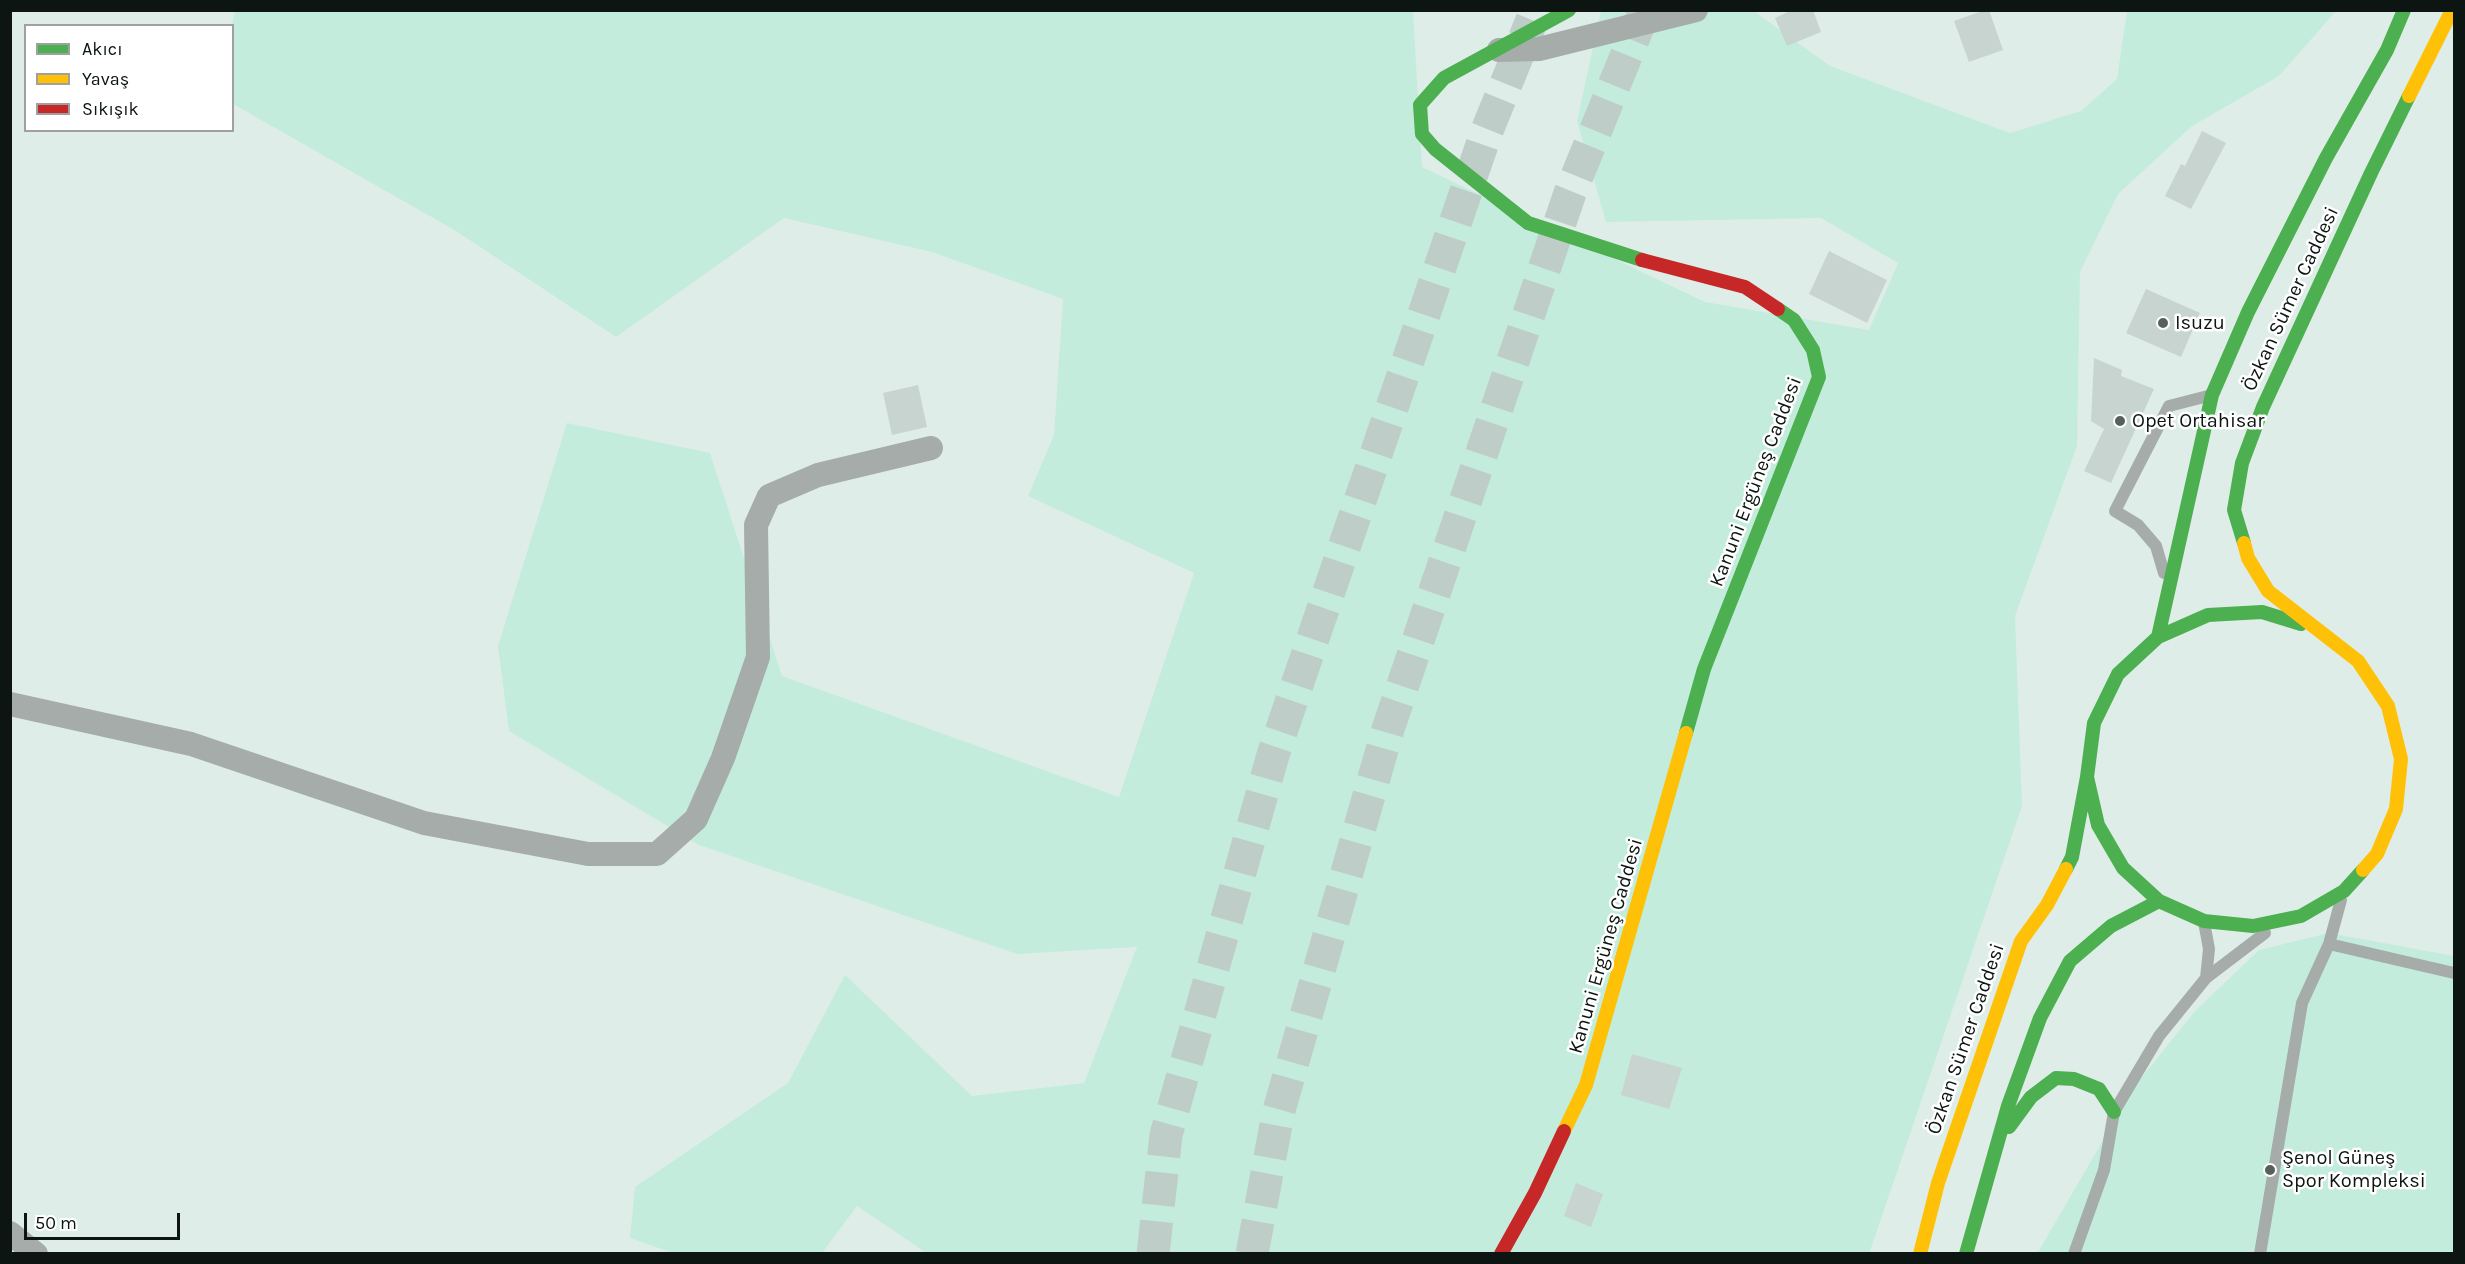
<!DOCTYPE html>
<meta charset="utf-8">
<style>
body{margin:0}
#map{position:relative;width:2465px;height:1264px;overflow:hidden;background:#dfede8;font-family:Karla,sans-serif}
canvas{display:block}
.frame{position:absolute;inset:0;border:12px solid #0c1512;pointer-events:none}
.legend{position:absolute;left:24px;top:24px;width:210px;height:108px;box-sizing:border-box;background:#fff;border:2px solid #9ea1a0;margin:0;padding:8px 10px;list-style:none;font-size:18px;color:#0c1512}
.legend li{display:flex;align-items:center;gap:12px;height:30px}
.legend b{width:30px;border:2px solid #9ea1a0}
.scale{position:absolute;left:24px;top:1213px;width:156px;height:27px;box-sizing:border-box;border:3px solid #0c1512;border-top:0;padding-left:8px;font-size:18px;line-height:21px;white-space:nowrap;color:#0c1512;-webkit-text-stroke:4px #fff;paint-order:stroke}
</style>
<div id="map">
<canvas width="2465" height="1264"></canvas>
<div class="frame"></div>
<ul class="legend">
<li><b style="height:8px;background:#4caf50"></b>Akıcı</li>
<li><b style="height:8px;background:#ffc107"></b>Yavaş</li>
<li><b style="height:8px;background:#c62828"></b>Sıkışık</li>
</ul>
<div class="scale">50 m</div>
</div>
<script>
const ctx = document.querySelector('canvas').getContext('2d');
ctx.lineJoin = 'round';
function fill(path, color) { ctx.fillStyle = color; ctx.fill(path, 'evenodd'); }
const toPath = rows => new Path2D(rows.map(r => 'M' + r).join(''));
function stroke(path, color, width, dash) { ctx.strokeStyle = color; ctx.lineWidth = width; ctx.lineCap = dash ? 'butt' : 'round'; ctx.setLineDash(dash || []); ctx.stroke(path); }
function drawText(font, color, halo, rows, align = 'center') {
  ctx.font = font + ' Karla,sans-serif'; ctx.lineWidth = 5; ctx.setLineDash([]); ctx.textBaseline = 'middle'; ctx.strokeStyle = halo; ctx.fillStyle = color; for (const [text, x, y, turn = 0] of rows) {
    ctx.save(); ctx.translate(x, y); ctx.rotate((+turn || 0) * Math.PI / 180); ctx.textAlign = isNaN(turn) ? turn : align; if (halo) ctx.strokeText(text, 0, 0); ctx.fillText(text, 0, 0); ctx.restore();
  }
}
fill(toPath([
 [235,10,1413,11,1422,167,1705,302,1869,330,1898,263,1821,218,1606,222,1577,121,1601,11,1754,11,1830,66,2010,133,2081,111,2117,79,2127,11,2336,11,2279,76,2192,126,2118,194,2080,272,2077,446,2015,616,2022,806,1869,1254,928,1254,857,1206,822,1253,673,1253,630,1238,635,1187,788,1083,845,975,972,1096,1084,1083,1137,947,1017,954,699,845,509,731,498,646,567,423,710,453,782,676,1119,797,1194,573,1028,496,1054,435,1063,299,932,252,784,218,616,337,456,231,233,104,232,26],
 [2329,933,2454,956,2454,1253,2037,1254,2134,1087,2195,1011,2259,950]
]), '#c4ecdd');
fill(toPath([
 [1792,10,1813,10,1821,32,1787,46,1775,18],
 [1985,10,1989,10,2003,50,1969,62,1954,21],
 [2202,131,2226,143,2191,209,2165,196,2181,164,2185,166],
 [1829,251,1887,280,1867,323,1809,294],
 [2146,289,2200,313,2181,357,2126,333],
 [2094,358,2122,370,2121,376,2154,389,2111,483,2084,471,2104,429,2091,421],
 [918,385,927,427,892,435,883,393],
 [1632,1054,1682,1068,1669,1109,1621,1095],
 [1576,1183,1603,1194,1591,1227,1564,1216]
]), '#c8d4cf');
stroke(toPath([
 [1153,1254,1166,1135,1273,755,1486,133,1532,20],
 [1252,1254,1278,1114,1388,729,1570,193,1645,10]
]), '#bfcdc8', 33, [33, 16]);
stroke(toPath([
 [2164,573,2156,546,2138,525,2115,511,2169,406,2208,396],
 [2204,922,2209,949,2206,978,2265,933],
 [2329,944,2454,973],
 [2074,1254,2104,1170,2114,1112,2159,1036,2206,978],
 [2260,1254,2302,1003,2329,944,2341,900]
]), '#a5aca9', 12);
stroke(toPath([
 [1499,50,1539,49,1696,10],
 [10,704,191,744,424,823,588,854,657,854,696,819,723,758,758,657,756,525,769,496,818,475,931,448],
 [10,1233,36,1254]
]), '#a5aca9', 24);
stroke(toPath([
 [1569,10,1444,78,1420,105,1422,134,1435,149,1528,223,1642,260],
 [2244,543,2234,510,2242,463,2263,407,2371,173,2409,96],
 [2158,637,2212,395,2248,312,2326,158,2387,50,2404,10],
 [1686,733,1704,669,1819,377,1813,350,1794,320,1778,309],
 [2087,777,2098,825,2123,868,2159,901,2204,921,2253,926,2301,916,2344,891,2363,870],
 [2066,869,2072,857,2087,777,2094,723,2118,674,2158,637,2208,615,2262,612,2301,624],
 [2009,1127,2031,1097,2056,1078,2074,1079,2099,1089,2114,1112],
 [1966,1254,2008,1106,2040,1018,2070,961,2111,926,2159,901]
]), '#4caf50', 14);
stroke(toPath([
 [2409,96,2452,10],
 [2244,543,2248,558,2268,591,2358,661,2388,706,2401,759,2396,809,2377,854,2363,870],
 [1564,1131,1586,1085,1686,733],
 [1920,1254,1938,1183,2021,941,2047,905,2066,869]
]), '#ffc107', 14);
stroke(toPath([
 [1642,260,1745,287,1778,309],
 [1501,1254,1535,1193,1564,1131]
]), '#c62828', 14);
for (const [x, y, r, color] of [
 [2163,323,6,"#56615d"],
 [2120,421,6,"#56615d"],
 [2270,1170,6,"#56615d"]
]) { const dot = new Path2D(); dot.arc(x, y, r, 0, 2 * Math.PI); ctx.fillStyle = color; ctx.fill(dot); stroke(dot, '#fff', 2); }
drawText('20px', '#0c1512', '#fff', [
 ["Özkan Sümer Caddesi",2291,299,-65],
 ["Kanuni Ergüneş Caddesi",1756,482,-69],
 ["Kanuni Ergüneş Caddesi",1606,946,-74],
 ["Özkan Sümer Caddesi",1966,1039,-71]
]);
drawText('20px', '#0c1512', '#fff', [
 ["Isuzu",2175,323],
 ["Opet Ortahisar",2132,421],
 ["Şenol Güneş",2282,1158],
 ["Spor Kompleksi",2282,1181]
], 'left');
</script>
